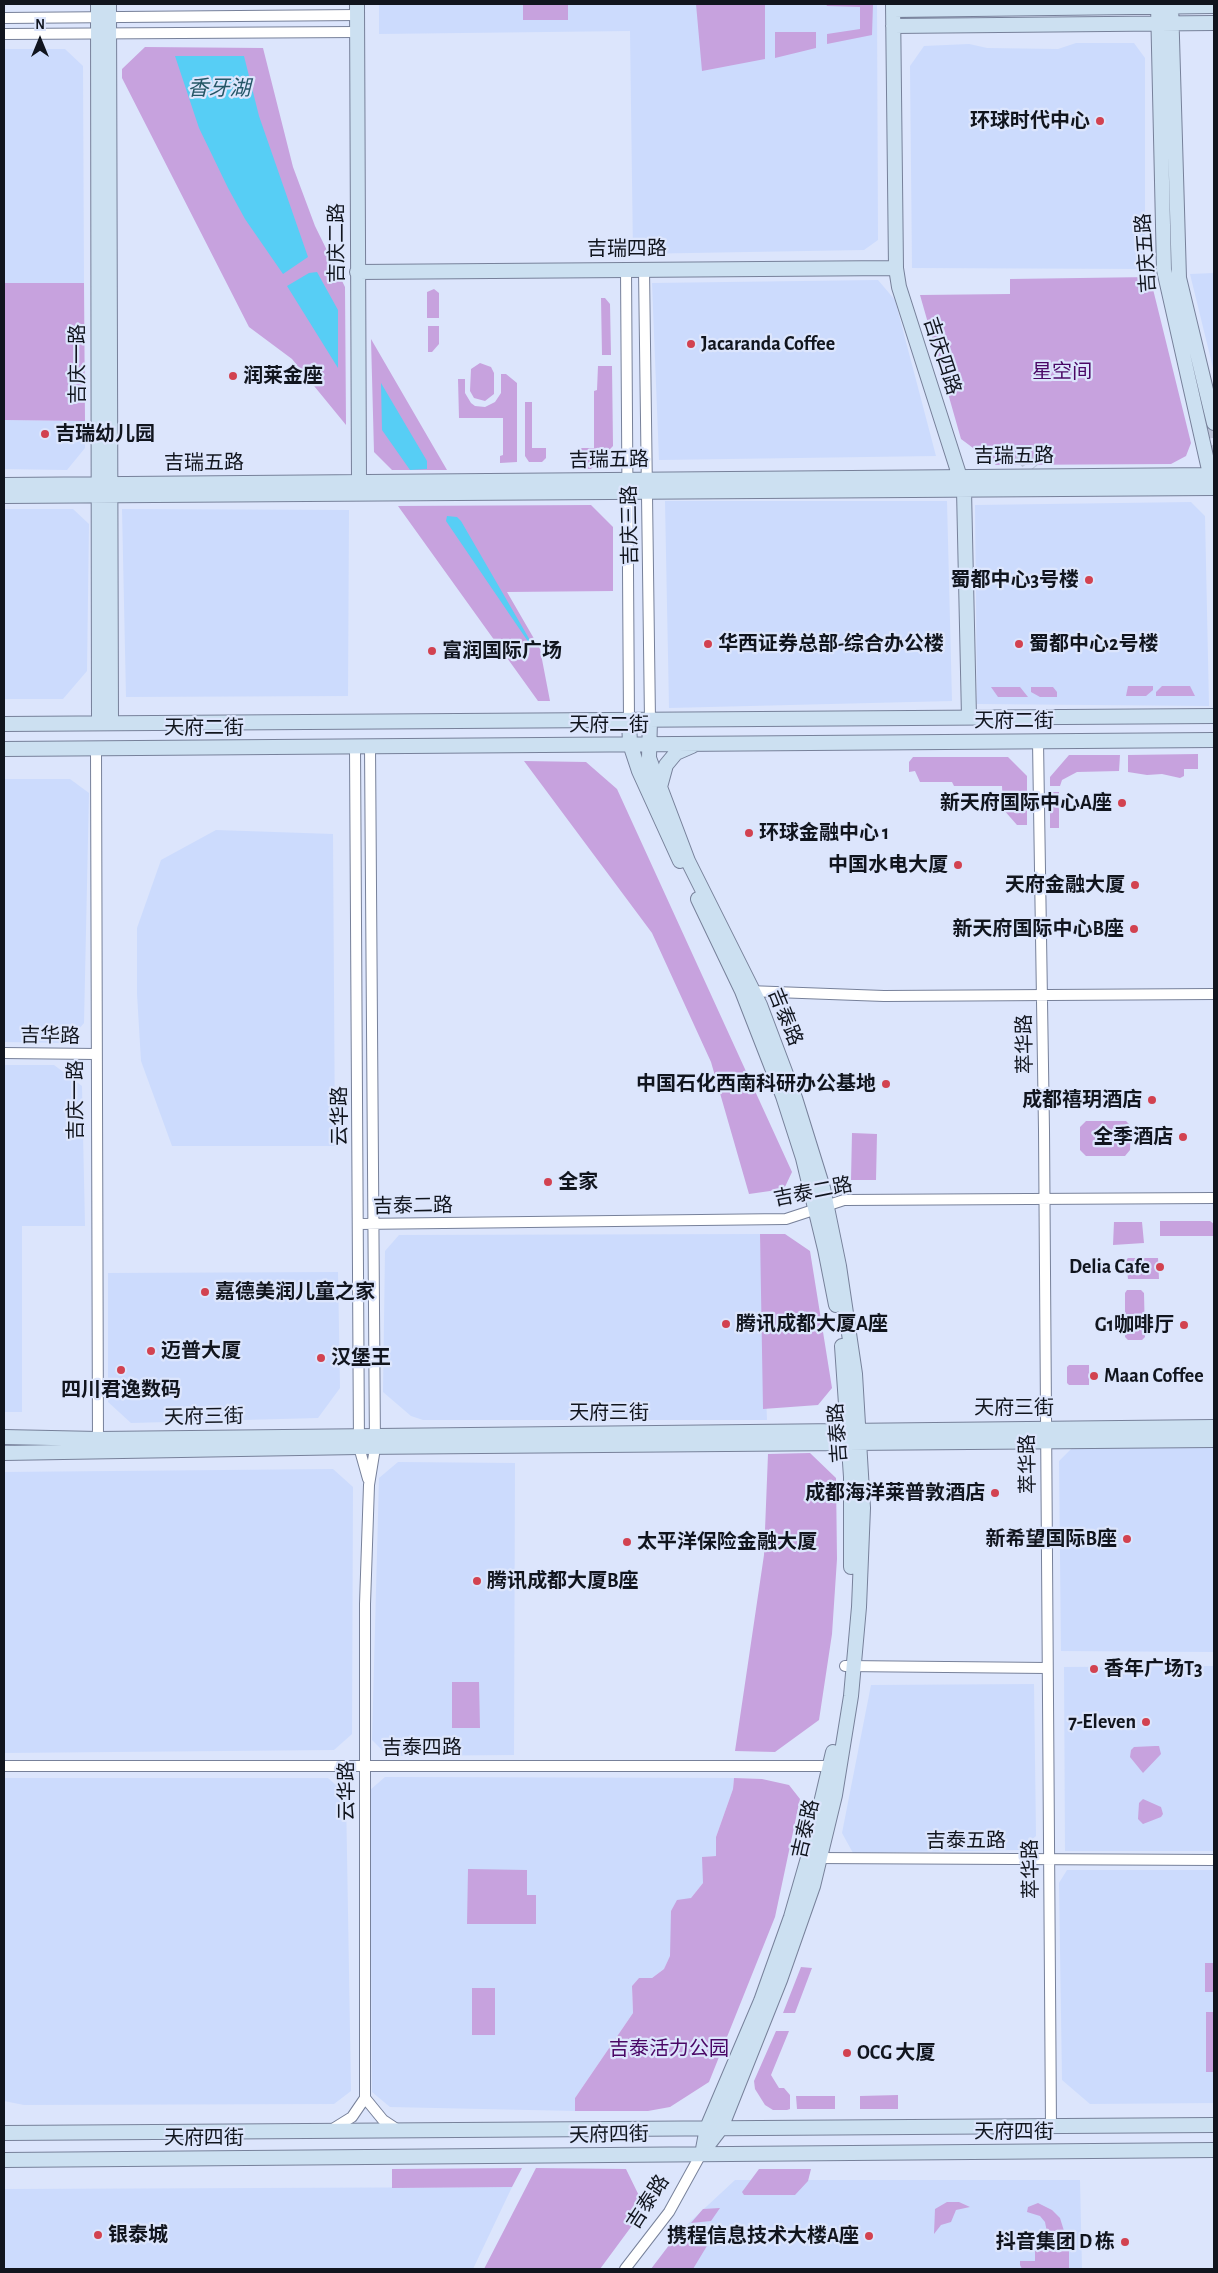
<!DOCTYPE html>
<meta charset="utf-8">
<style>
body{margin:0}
#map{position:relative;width:1218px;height:2273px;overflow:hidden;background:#dce5fc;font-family:"Alegreya Sans",sans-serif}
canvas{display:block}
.frame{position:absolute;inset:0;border:5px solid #11151e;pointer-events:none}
.north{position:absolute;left:15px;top:15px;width:50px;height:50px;-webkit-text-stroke:4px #dce5fc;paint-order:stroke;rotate:0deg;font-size:14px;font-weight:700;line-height:20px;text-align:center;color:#11151e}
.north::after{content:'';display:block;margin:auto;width:18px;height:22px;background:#11151e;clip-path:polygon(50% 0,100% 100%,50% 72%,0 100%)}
</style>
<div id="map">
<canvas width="1218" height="2273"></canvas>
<div class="frame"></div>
<div class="north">N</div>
</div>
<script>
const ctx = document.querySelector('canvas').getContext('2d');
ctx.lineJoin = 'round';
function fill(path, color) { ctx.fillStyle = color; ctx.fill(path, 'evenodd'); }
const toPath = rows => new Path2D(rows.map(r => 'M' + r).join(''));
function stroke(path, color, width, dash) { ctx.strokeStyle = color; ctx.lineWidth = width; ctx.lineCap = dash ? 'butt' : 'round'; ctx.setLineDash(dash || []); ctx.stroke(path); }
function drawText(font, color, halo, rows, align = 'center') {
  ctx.font = font + ' "Alegreya Sans","Noto Sans SC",sans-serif'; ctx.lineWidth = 4.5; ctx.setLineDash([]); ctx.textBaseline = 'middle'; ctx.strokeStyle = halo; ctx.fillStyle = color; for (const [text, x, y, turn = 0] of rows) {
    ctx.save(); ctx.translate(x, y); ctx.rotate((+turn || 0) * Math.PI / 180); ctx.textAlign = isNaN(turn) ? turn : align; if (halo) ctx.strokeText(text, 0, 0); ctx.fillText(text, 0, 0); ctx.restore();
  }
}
fill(toPath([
 [379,4,877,4,878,240,864,250,633,254,630,31,379,34],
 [1076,43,1134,43,1145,58,1145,269,912,268,910,66,924,46,969,44,987,48,1058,49],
 [4,49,65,49,83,66,84,283,4,283],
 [1214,273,1214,372,1190,274],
 [878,280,895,300,936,456,659,460,652,283],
 [4,420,85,421,85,448,67,470,4,469],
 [665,501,947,501,952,701,669,708],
 [1191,502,1205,516,1209,706,977,704,975,505],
 [4,509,73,509,89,524,87,671,63,699,4,699],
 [122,509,349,510,348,696,126,697],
 [4,779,70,779,89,793,84,1023,67,1043,4,1042],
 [216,830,333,834,335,1146,172,1146,141,1061,137,994,137,928,161,860],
 [4,1065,54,1065,82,1086,85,1226,22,1226,22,1412,4,1412],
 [760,1234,767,1420,423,1420,411,1416,383,1392,385,1251,399,1235],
 [338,1272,340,1388,318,1418,131,1423,108,1402,108,1273],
 [1073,1447,1214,1447,1214,1652,1061,1651,1059,1461],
 [398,1462,515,1463,514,1755,388,1756,372,1740,379,1478],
 [333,1469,353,1487,352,1734,334,1750,4,1753,4,1472],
 [1214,1666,1214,1851,1065,1851,1064,1667],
 [1034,1684,1036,1836,1020,1850,853,1853,842,1833,871,1685],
 [385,1777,734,1778,733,1789,716,1837,716,1856,703,1857,703,1883,691,1898,671,1911,671,1955,664,1969,652,1978,639,1978,632,1986,633,2013,575,2098,575,2111,390,2107,372,2092,370,1790],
 [4,1778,328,1778,346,1794,351,2091,334,2104,24,2105,4,2101],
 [1067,1870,1214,1870,1214,2103,1090,2104,1062,2080,1059,1883],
 [735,2180,1080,2180,1082,2269,651,2269,679,2232],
 [512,2187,473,2269,4,2269,4,2189]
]), '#ccdbfd');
fill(toPath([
 [523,4,568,4,568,20,523,20],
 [696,4,765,4,765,59,702,71],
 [826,4,873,4,872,35,827,44,827,34,860,29,860,7,827,6],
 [775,32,816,32,816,48,775,58],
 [145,47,263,48,293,167,315,226,345,287,346,425,292,359,249,327,122,78,122,69],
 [1150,277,1191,443,1186,456,1171,464,996,465,961,439,920,295,1010,294,1010,279],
 [4,283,84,283,85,421,4,420],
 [434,289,439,293,439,318,427,318,427,292],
 [601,298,605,298,610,304,611,355,602,355],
 [428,326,439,326,439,344,432,352,428,352],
 [371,339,447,470,392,470,374,452],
 [480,363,491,367,494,373,494,394,485,401,474,398,470,391,471,369],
 [598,366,612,366,613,446,591,469,581,469,581,448,594,448,594,391,597,390],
 [501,374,506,374,517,383,517,462,500,463,500,456,503,455,503,418,459,418,458,379,465,379,465,393,471,403,475,406,485,407,495,402,501,393],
 [525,402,532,402,532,448,546,448,546,458,542,462,529,462,525,456],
 [591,505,613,527,613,591,507,592,540,649,550,701,538,701,398,506],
 [1128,686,1153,686,1153,690,1146,696,1126,696],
 [1162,686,1190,686,1195,696,1156,696,1156,692],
 [991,687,1020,687,1028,697,998,697],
 [1031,687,1053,687,1057,692,1057,697,1040,697,1031,692],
 [1198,754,1198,769,1184,769,1184,776,1180,778,1162,774,1147,775,1128,772,1128,755],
 [1069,755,1120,755,1119,771,1077,772,1062,780,1060,786,1050,786,1050,777],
 [913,757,1008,757,1027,776,1027,825,1017,825,1003,809,1002,786,954,786,952,782,920,782,915,771,909,772,909,762],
 [524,761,586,762,617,789,792,1172,784,1189,749,1194,711,1062,652,933],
 [1050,792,1059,792,1059,828,1050,828],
 [1086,1121,1126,1121,1131,1126,1130,1150,1125,1156,1086,1156,1080,1150,1080,1127],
 [852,1133,877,1134,876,1180,851,1180],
 [1160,1221,1210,1221,1214,1224,1214,1236,1160,1236],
 [1114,1222,1142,1222,1144,1243,1113,1245],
 [760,1234,785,1234,810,1251,832,1388,818,1405,763,1409],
 [1128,1258,1158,1258,1159,1279,1128,1279,1126,1260],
 [1127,1290,1141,1290,1144,1293,1145,1337,1142,1340,1128,1340,1125,1337,1125,1293],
 [1069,1365,1089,1365,1089,1385,1069,1385,1067,1383,1067,1367],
 [810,1453,836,1478,837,1559,832,1634,819,1720,775,1752,735,1751,764,1555,768,1454],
 [452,1682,479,1682,480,1728,452,1728],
 [1155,1746,1159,1746,1161,1754,1143,1773,1130,1757,1131,1750,1134,1747],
 [734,1778,762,1779,789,1785,800,1799,775,1917,709,2082,670,2107,648,2111,575,2111,575,2098,633,2013,632,1986,639,1978,652,1978,664,1969,670,1956,671,1911,677,1900,691,1898,703,1883,702,1857,716,1856,716,1837,733,1789],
 [1143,1799,1161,1807,1163,1814,1161,1817,1143,1824,1138,1819,1139,1803],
 [468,1869,527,1870,527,1895,536,1895,536,1924,467,1924],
 [1205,1963,1214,1963,1214,1992,1205,1992],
 [801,1967,812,1968,795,2013,783,2013],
 [472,1988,495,1988,495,2035,472,2035],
 [1206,2012,1214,2012,1214,2072,1206,2072],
 [776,2031,789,2031,771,2075,779,2088,784,2088,790,2095,790,2109,787,2110,773,2110,765,2105,755,2089,754,2081],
 [898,2095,898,2109,860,2109,860,2096],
 [796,2096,835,2096,835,2109,797,2109],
 [522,2168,512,2187,392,2188,392,2169],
 [536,2168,626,2169,645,2208,600,2269,484,2269],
 [759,2169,811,2169,808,2181,795,2195,744,2195,742,2192],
 [947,2202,959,2202,970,2207,956,2210,951,2222,941,2225,934,2234,935,2209],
 [1038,2203,1052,2210,1060,2218,1069,2247,1069,2269,1022,2269,1020,2265,1020,2261,1035,2261,1035,2251,1042,2247,1048,2237,1045,2222,1040,2216,1027,2212,1028,2207],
 [720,2208,711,2221,691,2223,703,2209],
 [716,2231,693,2269,651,2269,679,2232]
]), '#c7a2de');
fill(toPath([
 [175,56,244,56,259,116,308,257,283,274,245,219,228,188,199,128],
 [317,272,338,310,338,368,287,286,309,273],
 [381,383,427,461,427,469,410,470,382,430],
 [447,516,457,517,461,521,531,642,529,643,446,521]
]), '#57cef5');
stroke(toPath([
 [1170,247,1175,290],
 [1206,425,1214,461],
 [1001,484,1004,456,1012,453,1023,457,1033,469]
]), '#bec6db', 14, [14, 7]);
const street = toPath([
 [4,18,357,15],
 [4,34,357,32],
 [626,269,629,720],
 [644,269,650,720],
 [1038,741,1044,1130,1051,2126],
 [355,747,359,1447,368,1479],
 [96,749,98,1445],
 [748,991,884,996,1214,994],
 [4,1053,96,1054],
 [358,1224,786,1219,844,1200,1214,1198],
 [845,1666,1047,1668],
 [4,1766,835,1766],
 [815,1858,1214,1860],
 [365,2098,365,1604,369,1485,375,1448,370,746],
 [331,2130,352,2117,365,2098,383,2120,398,2130],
 [625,2269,669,2212,701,2154]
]);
const secondary = toPath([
 [98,4,99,723],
 [109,4,111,723],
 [357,4,359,482],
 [893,4,896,268,899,287,964,490,969,717],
 [1158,4,1164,270,1212,483],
 [1171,4,1179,278,1214,423],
 [893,10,1214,6],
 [893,26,1214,23],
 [357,272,896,268],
 [4,485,1214,475],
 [4,496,1214,488],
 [629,720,630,744,639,771,680,861],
 [650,720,649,758,660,787,688,861,760,1005,795,1098,823,1188,839,1266,855,1374,863,1508,859,1607,851,1696,835,1795,813,1886,780,1980,721,2128,701,2154],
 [4,724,1214,716],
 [4,749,1214,740],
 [660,787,666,765,676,753,692,746],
 [698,899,742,991,783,1096,803,1158,825,1249,836,1305],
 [842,1346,851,1477,851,1567],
 [4,1437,98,1439,1214,1427],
 [4,1453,359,1447,1214,1440],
 [4,2133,1214,2125],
 [703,2149,707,2128,761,2001,791,1917,808,1858,833,1752],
 [4,2160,1214,2150]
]);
stroke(street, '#77819a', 12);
stroke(secondary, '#77819a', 16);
stroke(street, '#fff', 10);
stroke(secondary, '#cce0f1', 14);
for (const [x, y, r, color] of [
 [1100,121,5,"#d24250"],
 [691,344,5,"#d24250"],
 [233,376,5,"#d24250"],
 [45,434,5,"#d24250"],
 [1089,580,5,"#d24250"],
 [708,644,5,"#d24250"],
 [1019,644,5,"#d24250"],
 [432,651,5,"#d24250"],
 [1122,803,5,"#d24250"],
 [749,833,5,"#d24250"],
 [958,865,5,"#d24250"],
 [1135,885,5,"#d24250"],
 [1134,929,5,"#d24250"],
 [886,1084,5,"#d24250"],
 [1152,1100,5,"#d24250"],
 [1183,1137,5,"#d24250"],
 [548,1182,5,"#d24250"],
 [1160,1267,5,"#d24250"],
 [205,1292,5,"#d24250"],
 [726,1324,5,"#d24250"],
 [1184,1325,5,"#d24250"],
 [151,1351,5,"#d24250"],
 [321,1358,5,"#d24250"],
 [121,1370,5,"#d24250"],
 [1094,1376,5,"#d24250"],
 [995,1493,5,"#d24250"],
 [1127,1539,5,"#d24250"],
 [627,1542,5,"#d24250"],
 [477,1581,5,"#d24250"],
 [1094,1669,5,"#d24250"],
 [1146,1722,5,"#d24250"],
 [847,2053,5,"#d24250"],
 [98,2235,5,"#d24250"],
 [869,2236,5,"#d24250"],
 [1125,2242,5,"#d24250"]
]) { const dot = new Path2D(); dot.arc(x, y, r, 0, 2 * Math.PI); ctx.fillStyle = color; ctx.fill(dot); stroke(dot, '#dce5fc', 2); }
drawText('bold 20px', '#11151e', '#dce5fc', [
 ["环球时代中心",1090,121,"right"],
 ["Jacaranda Coffee",701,344],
 ["润莱金座",243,376],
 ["吉瑞幼儿园",55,434],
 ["蜀都中心3号楼",1079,580,"right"],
 ["华西证券总部-综合办公楼",718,644],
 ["蜀都中心2号楼",1029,644],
 ["富润国际广场",442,651],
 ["新天府国际中心A座",1112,803,"right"],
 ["环球金融中心 1",759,833],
 ["中国水电大厦",948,865,"right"],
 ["天府金融大厦",1125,885,"right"],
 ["新天府国际中心B座",1124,929,"right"],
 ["中国石化西南科研办公基地",876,1084,"right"],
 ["成都禧玥酒店",1142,1100,"right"],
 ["全季酒店",1173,1137,"right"],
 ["全家",558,1182],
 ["Delia Cafe",1150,1267,"right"],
 ["嘉德美润儿童之家",215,1292],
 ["腾讯成都大厦A座",736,1324],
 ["G1咖啡厅",1174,1325,"right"],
 ["迈普大厦",161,1351],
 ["汉堡王",331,1358],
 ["Maan Coffee",1104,1376],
 ["四川君逸数码",121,1390,"center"],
 ["成都海洋莱普敦酒店",985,1493,"right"],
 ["新希望国际B座",1117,1539,"right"],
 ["太平洋保险金融大厦",637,1542],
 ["腾讯成都大厦B座",487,1581],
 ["香年广场T3",1104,1669],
 ["7-Eleven",1136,1722,"right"],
 ["OCG 大厦",857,2053],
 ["银泰城",108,2235],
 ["携程信息技术大楼A座",859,2236,"right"],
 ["抖音集团 D 栋",1115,2242,"right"]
], 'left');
drawText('20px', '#11151e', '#dce5fc', [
 ["吉庆二路",337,243,-90],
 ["吉瑞四路",627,249],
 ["吉庆五路",1146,253,-94],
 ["吉庆四路",942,356,72],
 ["吉庆一路",78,364,-90],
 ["吉瑞五路",1014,456],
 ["吉瑞五路",609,460,-1],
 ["吉瑞五路",204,463],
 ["吉庆三路",630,525,-91],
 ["天府二街",1014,721],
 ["天府二街",609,725],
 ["天府二街",204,728],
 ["吉泰路",785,1017,68],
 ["吉华路",50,1036,1],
 ["萃华路",1025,1044,-91],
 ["吉庆一路",76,1100,-90],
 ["云华路",340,1116,-90],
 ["吉泰二路",813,1192,-11],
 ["吉泰二路",413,1206,-1],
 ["天府三街",1014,1408],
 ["天府三街",609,1413],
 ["天府三街",204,1417,-1],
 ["吉泰路",838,1433,-94],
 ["萃华路",1028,1464,-91],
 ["吉泰四路",422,1748],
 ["云华路",347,1791,-90],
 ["吉泰路",806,1829,-77],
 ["吉泰五路",966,1841],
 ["萃华路",1031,1869,-91],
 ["天府四街",1014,2132],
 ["天府四街",609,2135,-1],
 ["天府四街",204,2138],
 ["吉泰路",648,2202,-57]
]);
drawText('20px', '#4a0765', '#dce5fc', [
 ["星空间",1062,372],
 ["吉泰活力公园",669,2049]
]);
drawText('italic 21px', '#245666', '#dce5fc', [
 ["香牙湖",219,89]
]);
</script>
